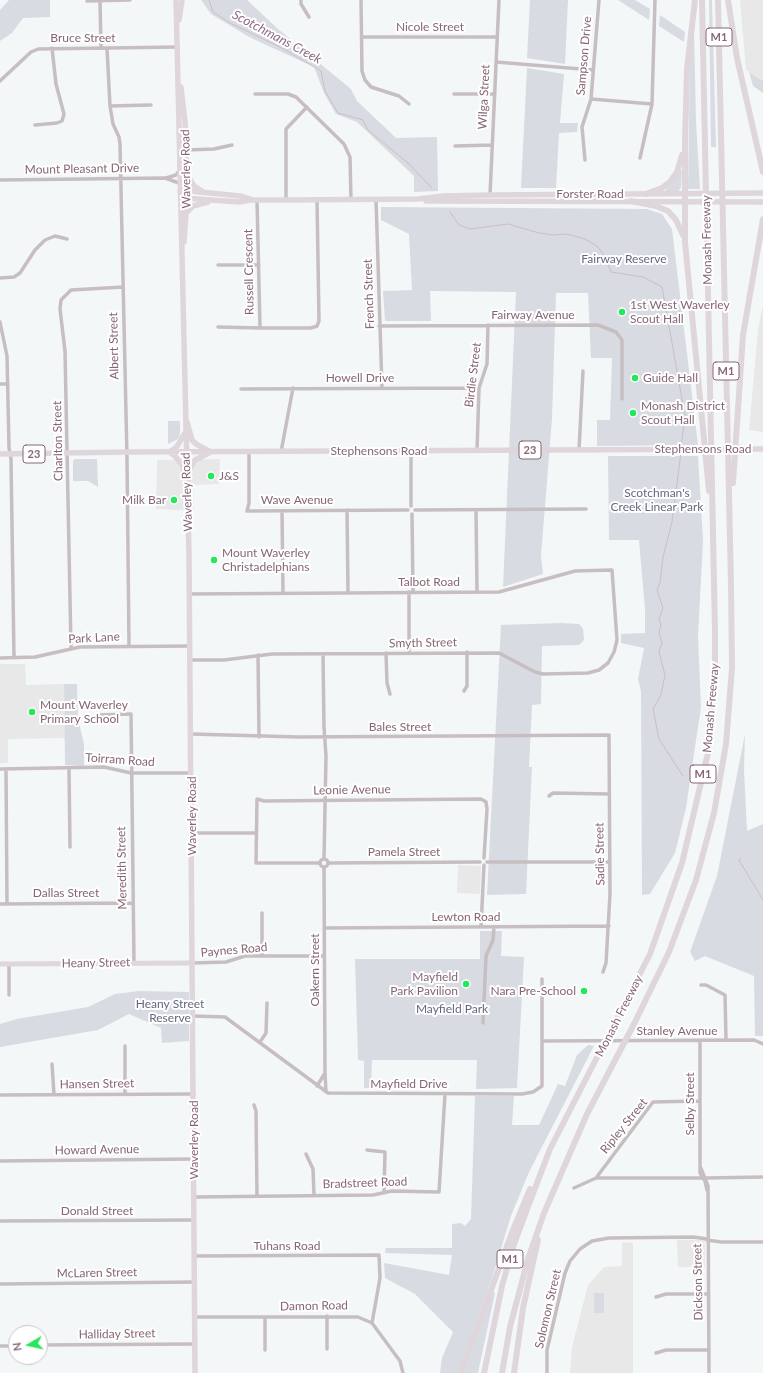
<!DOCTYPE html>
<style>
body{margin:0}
#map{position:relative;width:763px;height:1373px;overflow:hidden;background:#f4f7f8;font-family:Lato,sans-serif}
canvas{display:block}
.north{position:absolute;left:8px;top:1325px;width:40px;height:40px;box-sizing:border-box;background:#fff;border:1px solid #cfc2c8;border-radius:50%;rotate:261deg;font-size:11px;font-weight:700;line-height:16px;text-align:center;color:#866676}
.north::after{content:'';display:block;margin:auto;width:14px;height:18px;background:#25e75e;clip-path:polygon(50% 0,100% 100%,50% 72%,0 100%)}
</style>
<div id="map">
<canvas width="763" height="1373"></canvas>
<div class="north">N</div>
</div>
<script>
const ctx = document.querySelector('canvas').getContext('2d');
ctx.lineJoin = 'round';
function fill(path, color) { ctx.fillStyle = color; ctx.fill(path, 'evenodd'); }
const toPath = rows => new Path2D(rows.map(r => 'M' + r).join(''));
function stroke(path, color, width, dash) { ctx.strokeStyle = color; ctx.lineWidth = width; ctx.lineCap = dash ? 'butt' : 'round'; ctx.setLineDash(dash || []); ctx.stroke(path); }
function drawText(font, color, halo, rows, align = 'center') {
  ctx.font = font + ' Lato,sans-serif'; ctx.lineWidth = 4; ctx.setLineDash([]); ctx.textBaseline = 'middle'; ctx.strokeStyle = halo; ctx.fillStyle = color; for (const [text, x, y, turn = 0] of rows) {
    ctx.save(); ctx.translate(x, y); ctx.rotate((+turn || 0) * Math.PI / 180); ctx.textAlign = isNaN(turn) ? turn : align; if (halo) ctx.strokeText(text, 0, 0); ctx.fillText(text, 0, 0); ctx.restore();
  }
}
fill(toPath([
 [740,0,763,0,763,81,746,70],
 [763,304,763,432,749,430,758,330],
 [220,459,219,484,193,485,194,511,156,509,157,460],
 [0,664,25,664,26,685,64,684,65,738,8,739,8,763,0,763],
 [458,865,481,866,480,894,457,893],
 [677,1240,705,1240,705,1267,678,1267],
 [622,1242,633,1243,633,1373,570,1373,572,1347,588,1285,604,1267,622,1266]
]), '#e8e8e9');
fill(toPath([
 [9,0,50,0,50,17,23,18,12,33,0,41,0,10],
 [201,0,247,0,278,29,351,89,357,101,396,138,437,137,438,191,414,192,414,176,357,122,336,114,324,93,314,67,249,37,211,14],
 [530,0,568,0,565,64,527,58],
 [618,0,635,0,650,9,649,20],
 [709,0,712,0,716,147,711,147],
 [660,15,685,32,684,42,659,26],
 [694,30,696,122,700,189,688,189,690,58],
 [527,68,564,74,560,123,578,123,577,132,559,133,556,188,521,188],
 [749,72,763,81,763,93,753,86],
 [680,170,682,170,681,188,678,191,665,191],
 [381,207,647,209,662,214,672,229,698,445,597,446,597,420,610,420,612,358,591,358,588,293,556,293,552,419,541,556,543,574,503,587,516,292,430,291,431,321,385,321,383,291,412,290,409,234,381,220],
 [168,421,180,421,180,434,178,439,168,444],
 [608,456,698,456,703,541,698,636,701,707,686,808,675,853,650,894,642,895,641,691,638,679,644,648,621,643,621,634,645,633,645,609,639,540,609,540],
 [75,459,97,459,98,487,88,481,73,481,73,461],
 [561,623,579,624,583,629,584,640,579,645,542,646,541,704,532,705,529,767,532,767,526,894,487,895,501,625],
 [64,684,77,684,78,719,84,744,84,766,65,765],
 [745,734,744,770,747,831,763,824,763,1036,755,1036,754,976,705,956,695,961,690,952,717,876],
 [480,931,502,931,501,956,524,957,517,1088,476,1089,477,1060,372,1060,371,1088,364,1088,364,1061,358,1060,355,959,480,959],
 [139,991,189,992,189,1041,162,1043,161,1028,129,1014,98,1030,0,1047,0,1024,17,1019,88,1007,115,994],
 [588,1045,594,1046,529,1172,511,1216,492,1278,459,1373,440,1373,442,1358,453,1332,415,1294,385,1278,384,1263,449,1275,452,1255,385,1253,386,1248,452,1248,452,1224,461,1223,465,1226,471,1219,475,1096,514,1096,512,1125,539,1125,558,1084,565,1086,577,1055],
 [493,1292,495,1293,478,1373,464,1373],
 [594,1293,604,1293,604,1313,594,1313]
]), '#d8dbe2');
stroke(toPath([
 [209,0,213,12,232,24,280,47,321,71,325,91,338,113,363,120,368,130,409,164,432,188],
 [450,212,459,225,470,229,508,224,539,233,553,235,567,234,585,239,597,246,604,255,611,272,643,277,662,287,685,416,681,447],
 [681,452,672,522,663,557,660,583,657,590,663,608,659,619,661,625,659,633,662,643,659,652,665,675,661,695,653,709,659,739,683,776],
 [741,858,739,860,763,900]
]), '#cdbdc8', 1);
stroke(toPath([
 [301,0,301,4,309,17],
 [361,0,362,71,365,80,371,87,399,96,409,104],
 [87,1,130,0],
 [100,1,101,48],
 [362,37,497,37],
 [107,48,110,106,113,124,119,137,120,144,127,458,129,646],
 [496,62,593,70],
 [0,81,31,52,38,49,178,47],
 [255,94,288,94,296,97,344,144,350,157,351,200],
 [454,94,495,94],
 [591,99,652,104],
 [110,106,151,105],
 [35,125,57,123,62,121,64,114,56,84,52,48],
 [455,146,492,145],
 [186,150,214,149,232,145],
 [640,158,652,104,655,0],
 [585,160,582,127,591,99,599,0],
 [166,178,176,175,179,171],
 [0,180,165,178,179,183],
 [490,195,499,0],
 [257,200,260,328,311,328,317,326,319,321,317,200],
 [286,200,286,129,307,107],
 [376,200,382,388],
 [218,265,259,265],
 [0,278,14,277,20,273,35,250,45,240,55,236,67,239],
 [0,322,7,356,9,448,11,459,14,658],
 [379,326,598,325,616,332,622,340,622,399],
 [218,327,260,328],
 [0,384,8,384],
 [241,389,479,388],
 [579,450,583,371],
 [411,451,411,506],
 [477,451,479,388,487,364,488,325],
 [249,452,249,503,247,511,408,510],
 [281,452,293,388],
 [347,510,348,592],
 [415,510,586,509],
 [476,510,477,592],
 [282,511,283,593],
 [412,514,413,592],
 [409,592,409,652],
 [189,594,499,592,575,571,612,570,617,640,614,652,608,663,599,670,588,673,543,674,535,672,499,653,272,654,224,660,190,660],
 [71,648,65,351,60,309,61,300,71,290,123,287],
 [386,653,387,683,390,694],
 [323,654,324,727,326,756,324,859],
 [258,655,259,737],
 [0,658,35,657,80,647,190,646],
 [464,691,467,686,467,652],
 [99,715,131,714,134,962],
 [191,734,299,737,609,735,610,894,606,963,603,972],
 [69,768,70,847],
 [0,769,104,767,131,773,191,773],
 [6,769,7,904],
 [549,796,553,793,609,794],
 [192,833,256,833],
 '320 863a4 4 0 1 1 8 0a4 4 0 1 1-8 0Z',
 [487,862,610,862],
 [320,863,256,863,257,799,264,801,481,799,486,802,487,809,484,858],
 [328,863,480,862],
 [324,867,325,1073],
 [0,904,133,903],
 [481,927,484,865],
 [324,928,609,926],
 [262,956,262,913],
 [193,963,226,962,245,956,324,956],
 [9,964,9,995],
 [701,985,706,985,725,995,726,1040],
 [193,1016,225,1017,328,1093,522,1094,533,1092,542,1086,542,979],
 [483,1023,486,956,493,940,494,927],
 [542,1041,754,1040,763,1044],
 [700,1041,700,1166],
 [260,1042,266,1033,267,1003],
 [125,1046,125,1094],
 [52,1064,54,1095],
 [317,1086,325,1073,326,1092],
 [0,1095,194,1094],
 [254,1105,256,1111,257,1196],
 [367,1150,385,1152,384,1193],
 [306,1154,313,1169,314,1195],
 [0,1161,194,1159],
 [596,1178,653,1102,699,1101],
 [706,1178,763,1177],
 [574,1188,596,1178,702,1178],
 [707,1190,705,1181,700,1173,700,1166,708,1186,709,1373],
 [194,1197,373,1195,392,1191,439,1192,445,1094],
 [0,1221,194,1220],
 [707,1240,721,1242,763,1242],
 [194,1256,379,1255,380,1278,372,1323],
 [0,1284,195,1282],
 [656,1297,666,1294,708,1294],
 [327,1316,327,1349],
 [194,1317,358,1317,372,1323,400,1361,403,1373],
 [265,1317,265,1350],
 [40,1345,194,1344],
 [0,1346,16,1346],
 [656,1353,666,1350,709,1350],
 [547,1373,547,1350,565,1273,570,1261,580,1249,592,1241,609,1238,693,1237,708,1239]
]), '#c7bec2', 3.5);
stroke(toPath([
 [0,964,193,963]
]), '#dfd6db', 5);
stroke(toPath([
 [176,0,189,553,195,1373],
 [179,20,182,0],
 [181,87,185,122,186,150,187,198,184,242],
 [188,176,194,186,202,191],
 [180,190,240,196,253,200,286,200,418,199,443,196,490,195,763,193],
 [183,198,240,202,250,200],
 [426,201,763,202],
 [186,213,193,206,208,202],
 [187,422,192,440,196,444,209,451],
 [169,452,175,456,183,466,184,476],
 [169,452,176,448,185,433],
 [0,454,127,452,763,449],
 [187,474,195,460,209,453]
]), '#dfd6db', 5.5);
stroke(toPath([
 [695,0,687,69,685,142,685,242,709,491],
 [728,0,737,58,763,172],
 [646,194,662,188,670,182,677,172,682,155],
 [631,201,656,206,668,211,676,220,683,235],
 [733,483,743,335,763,219],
 [461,1373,511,1235,530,1189],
 [484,1373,502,1286,513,1247,529,1204,550,1149,650,954,682,863,708,753,715,673,715,631,702,0],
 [502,1373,510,1327,528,1259,544,1213,587,1114,634,1024,669,952,696,880,714,813,726,744,732,668,731,584,718,0],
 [514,1373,523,1308,538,1240]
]), '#dfd6db', 6);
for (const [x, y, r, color] of [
 [622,312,4,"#25e75e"],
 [635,378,4,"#25e75e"],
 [633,413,4,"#25e75e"],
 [211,476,4,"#25e75e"],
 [174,500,4,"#25e75e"],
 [214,560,4,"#25e75e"],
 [32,712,4,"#25e75e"],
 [466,984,4,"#25e75e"],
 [584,991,4,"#25e75e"]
]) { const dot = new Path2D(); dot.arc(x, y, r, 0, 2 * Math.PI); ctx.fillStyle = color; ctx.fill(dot); stroke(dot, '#fff', 1.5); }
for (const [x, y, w] of [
 [719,37,26],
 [726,371,26],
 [530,450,22],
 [34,454,22],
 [703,774,26],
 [510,1259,26]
]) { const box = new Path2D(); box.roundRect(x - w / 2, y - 9, w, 18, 3); ctx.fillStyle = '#fff'; ctx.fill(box); stroke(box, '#866676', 1); }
drawText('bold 11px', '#866676', null, [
 ["M1",719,37],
 ["M1",726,371],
 ["23",530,450],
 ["23",34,454],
 ["M1",703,774],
 ["M1",510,1259]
]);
drawText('12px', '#866676', '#fff', [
 ["Nicole Street",430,27],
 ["Bruce Street",83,38],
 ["Sampson Drive",584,56,-85],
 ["Wilga Street",484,97,-87],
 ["Mount Pleasant Drive",82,169,-1],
 ["Waverley Road",186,169,-91],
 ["Forster Road",590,194],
 ["Monash Freeway",707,240,-91],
 ["Russell Crescent",249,272,-91],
 ["French Street",369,294,-92],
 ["Fairway Avenue",533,315],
 ["Albert Street",114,346,-91],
 ["Birdie Street",473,375,-83],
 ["Howell Drive",360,378],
 ["Charlton Street",58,441,-91],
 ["Stephensons Road",703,449],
 ["Stephensons Road",379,451],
 ["Waverley Road",187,492,-92],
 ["Wave Avenue",297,500],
 ["Talbot Road",429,582],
 ["Park Lane",94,638,-3],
 ["Smyth Street",423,643,-1],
 ["Monash Freeway",711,708,-85],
 ["Bales Street",400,727],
 ["Toirram Road",120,760,4],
 ["Leonie Avenue",352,790,-1],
 ["Waverley Road",192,816,-90],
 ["Pamela Street",404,852],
 ["Sadie Street",600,854,-91],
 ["Meredith Street",122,868,-91],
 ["Dallas Street",66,893],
 ["Lewton Road",466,917],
 ["Paynes Road",234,950,-5],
 ["Heany Street",96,963,-1],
 ["Oakern Street",315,970,-90],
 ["Monash Freeway",619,1016,-63],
 ["Stanley Avenue",677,1031],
 ["Hansen Street",97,1084,-1],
 ["Mayfield Drive",409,1084],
 ["Selby Street",690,1104,-90],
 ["Ripley Street",624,1126,-51],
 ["Waverley Road",194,1140,-90],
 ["Howard Avenue",97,1150,-1],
 ["Bradstreet Road",365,1183,-2],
 ["Donald Street",97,1211],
 ["Tuhans Road",287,1246],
 ["McLaren Street",97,1273,-1],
 ["Dickson Street",698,1282,-91],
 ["Damon Road",314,1306,-1],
 ["Solomon Street",548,1309,-77],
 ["Halliday Street",117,1334,-1]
]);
drawText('12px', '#65687d', '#fff', [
 ["Fairway Reserve",624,259],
 ["Scotchman's",657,493],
 ["Creek Linear Park",657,507],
 ["Heany Street",170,1004],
 ["Reserve",170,1018],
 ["Mayfield Park",452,1009]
]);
drawText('12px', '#866676', '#fff', [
 ["1st West Waverley",630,305],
 ["Scout Hall",630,319],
 ["Guide Hall",643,378],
 ["Monash District",641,406],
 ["Scout Hall",641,420],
 ["J&S",219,476],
 ["Milk Bar",166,500,"right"],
 ["Mount Waverley",222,553],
 ["Christadelphians",222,567],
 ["Mount Waverley",40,705],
 ["Primary School",40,719],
 ["Mayfield",458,977,"right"],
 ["Park Pavilion",458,991,"right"],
 ["Nara Pre-School",576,991,"right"]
], 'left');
drawText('italic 13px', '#906c84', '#fff', [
 ["Scotchmans Creek",277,37,28]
]);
</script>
